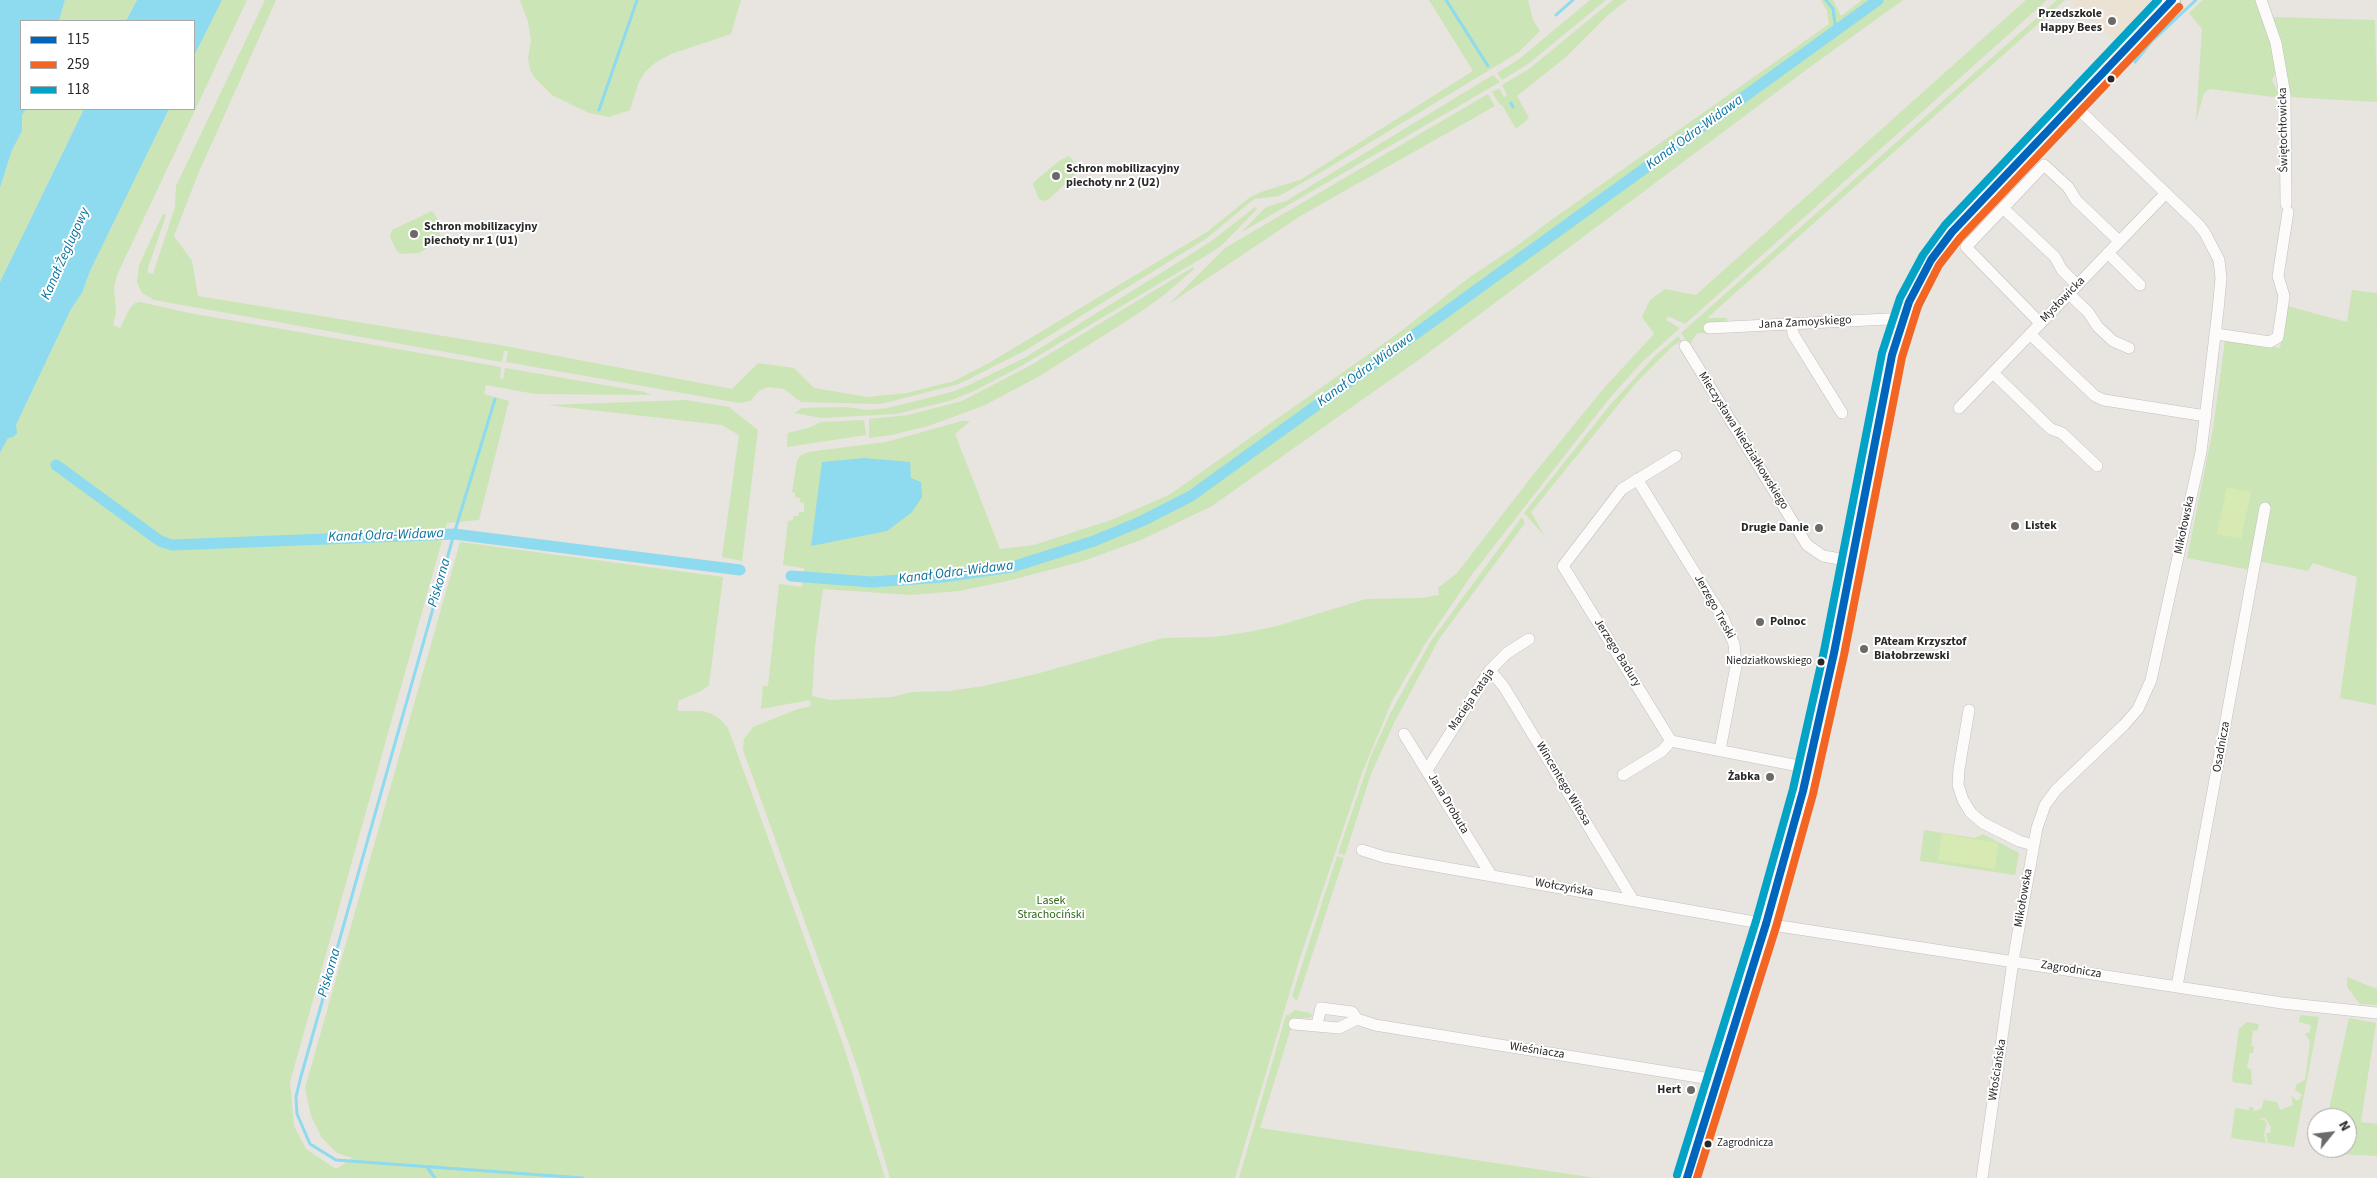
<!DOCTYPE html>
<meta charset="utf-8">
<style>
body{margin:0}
#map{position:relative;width:2377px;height:1178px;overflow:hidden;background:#e8e4df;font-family:"Source Sans 3",sans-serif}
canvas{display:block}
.legend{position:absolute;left:20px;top:20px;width:175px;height:90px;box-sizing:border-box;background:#fff;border:1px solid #a9a9a9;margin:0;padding:6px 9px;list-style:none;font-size:15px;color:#292929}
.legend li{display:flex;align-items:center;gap:10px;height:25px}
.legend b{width:25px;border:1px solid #a9a9a9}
.north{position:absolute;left:2307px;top:1108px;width:50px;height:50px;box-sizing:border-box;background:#fff;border:1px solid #a9a9a9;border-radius:50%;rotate:61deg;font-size:14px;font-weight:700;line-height:20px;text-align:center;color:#292929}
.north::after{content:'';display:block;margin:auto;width:18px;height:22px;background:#6c6a69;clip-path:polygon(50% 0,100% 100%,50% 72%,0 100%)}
</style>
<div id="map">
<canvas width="2377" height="1178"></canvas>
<ul class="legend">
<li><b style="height:6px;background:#0065bd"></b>115</li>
<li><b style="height:6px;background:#f26522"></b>259</li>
<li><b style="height:6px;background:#02a3c6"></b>118</li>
</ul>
<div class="north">N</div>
</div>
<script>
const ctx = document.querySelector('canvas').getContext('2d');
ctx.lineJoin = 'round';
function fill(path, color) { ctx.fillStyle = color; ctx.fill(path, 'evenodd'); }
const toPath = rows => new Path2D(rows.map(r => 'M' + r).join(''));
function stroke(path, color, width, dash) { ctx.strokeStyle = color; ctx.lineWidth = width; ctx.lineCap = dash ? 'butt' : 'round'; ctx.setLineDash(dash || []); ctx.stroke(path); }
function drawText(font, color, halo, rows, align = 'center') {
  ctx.font = font + ' "Source Sans 3",sans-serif'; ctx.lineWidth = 4; ctx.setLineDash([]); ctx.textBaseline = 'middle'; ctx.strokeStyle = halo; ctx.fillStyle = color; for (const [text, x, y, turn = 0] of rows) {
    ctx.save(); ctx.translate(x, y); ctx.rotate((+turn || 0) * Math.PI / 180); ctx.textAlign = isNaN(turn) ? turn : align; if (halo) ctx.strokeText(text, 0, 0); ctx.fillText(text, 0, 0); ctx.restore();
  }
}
fill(toPath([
 [2070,0,2151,0,2114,41]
]), '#ece2d3');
fill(toPath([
 [65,0,137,0,126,21,59,21],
 [222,0,247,0,117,275,114,288,116,313,113,325,120,328,130,308,135,303,140,302,189,313,501,367,500,378,503,379,505,368,645,392,651,395,535,394,486,385,484,394,509,401,479,520,447,523,290,1082,294,1126,306,1149,336,1169,352,1158,337,1153,322,1138,311,1116,305,1088,460,542,723,577,709,685,701,691,678,701,678,711,702,711,712,714,720,719,728,728,844,1047,885,1178,0,1178,0,453,8,438,13,437,16,433,16,425,71,309,82,293,90,271,169,109,194,109,194,56],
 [265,0,276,0,198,174,174,236,192,261,198,296,505,346,732,389,758,363,794,368,814,388,867,397,907,393,954,381,989,363,1207,232,1249,198,1261,192,1300,180,1473,71,1429,0,1528,0,1533,20,1540,31,1519,52,1323,171,1279,196,1254,199,1207,238,1026,350,959,384,881,404,801,402,784,389,769,387,760,390,750,401,739,403,506,362,508,351,504,351,502,362,154,300,142,293,137,282,139,265,163,214,166,215,148,268,148,273,153,274,175,207,176,186],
 [520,0,741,0,731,34,671,54,655,63,644,73,638,84,630,110,609,117,589,113,552,95,535,78,530,70,528,58,531,41,528,22],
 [1590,0,1606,0,1528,64,1502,80,1497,73,1518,60],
 [1613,0,1627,0,1608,15,1566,57,1517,96,1529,118,1516,129,1502,105,1500,105,1492,92,1499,88,1504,97,1507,95,1502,85,1529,69],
 [1821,0,1833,0,1841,16,1862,0,1903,0,1810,67,1424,356,1212,506,1141,540,1080,562,1007,581,959,591,910,595,823,589,815,646,812,696,830,700,892,697,912,692,949,691,984,686,1040,673,1163,638,1214,637,1248,632,1277,626,1366,599,1421,598,1439,595,1438,588,1457,573,1533,475,1604,388,1654,334,1642,317,1650,300,1665,289,1696,295,2026,0,2047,0,1685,324,1668,316,1666,320,1680,328,1642,362,1608,400,1473,573,1425,644,1392,701,1362,773,1299,961,1235,1178,890,1178,859,1072,743,750,744,739,753,727,798,709,811,706,810,700,761,709,763,686,768,686,779,584,802,587,804,568,783,565,788,521,793,520,793,516,798,516,799,512,804,512,804,503,800,502,800,498,795,497,795,493,792,492,797,461,800,456,808,452,886,442,962,421,970,421,955,434,1000,549,1034,545,1111,520,1169,495,1400,332,1470,277,1518,245,1554,218,1829,24,1827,11],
 [2057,0,2065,0,1707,318,1727,318,1727,322,1706,324,1706,333,1697,333,1689,345,1681,333],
 [2203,0,2256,0,2272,48,2276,71,2272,80,2281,98,2210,89,2204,93,2196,121,2202,29,2189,13],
 [2273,17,2375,20,2377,102,2290,97],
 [1493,75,1500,82,1240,233,1266,207,1286,201],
 [1488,94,1495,106,1302,215,1169,304,1225,248],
 [26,109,84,109,0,282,0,188,12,150,22,131,22,115],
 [1069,156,1073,161,1077,173,1049,199,1043,201,1039,199,1033,185,1034,182,1059,161],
 [1255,207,1257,209,1222,245,1204,257,1016,369,972,392,949,401,896,414,822,418,794,413,802,408,846,407,868,410,888,408,955,391,969,385,1026,357,1185,258,1213,240],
 [432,211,438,220,440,228,440,236,433,244,419,253,401,254,397,251,390,237,392,230],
 [1193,267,1194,269,1164,295,1139,313,1038,377,983,406,928,426,892,435,869,438,869,419,908,415,962,401,1033,364],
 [2352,290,2377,293,2376,705,2340,698,2357,577,2313,563,2308,571,2252,560,2250,570,2187,558,2213,429,2225,340,2280,348,2287,306,2347,322],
 [1678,336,1682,341,1674,345,1636,383,1531,512,1544,535,1524,513,1610,405,1655,356],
 [686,400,729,407,758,430,742,561,722,557,739,435,722,425,547,405],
 [864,420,866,435,787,447,788,433,811,427,821,422],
 [1522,517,1525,523,1439,639,1394,723,1371,774,1345,855,1338,853,1371,756,1391,712,1431,641],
 [1924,830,1975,838,1983,834,2019,853,2015,875,1920,861],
 [1337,856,1344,858,1297,1001,1292,996],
 [2347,977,2377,989,2377,1005,2360,1004,2347,987],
 [1295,1010,1310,1013,1313,1016,1309,1018,1294,1018,1260,1128,1596,1178,1239,1178,1286,1015,1289,1015],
 [2300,1015,2319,1017,2294,1147,2268,1143,2266,1133,2270,1133,2271,1127,2265,1118,2258,1119,2264,1120,2267,1123,2264,1135,2266,1143,2231,1138,2235,1108,2249,1110,2250,1107,2253,1107,2254,1114,2254,1111,2261,1109,2264,1100,2277,1102,2280,1110,2293,1105,2291,1096,2298,1101,2302,1095,2295,1090,2297,1084,2305,1080,2310,1041,2305,1034,2310,1032,2311,1025,2299,1022],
 [2349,1018,2376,1023,2361,1122,2377,1124,2377,1156,2320,1153,2321,1148,2347,1148,2347,1118,2327,1118],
 [2247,1022,2259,1024,2257,1031,2253,1030,2251,1046,2254,1046,2253,1053,2250,1053,2247,1068,2251,1069,2252,1085,2233,1082,2232,1078,2239,1029]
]), '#cbe5b6');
fill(toPath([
 [2227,487,2251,492,2241,539,2217,534],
 [1942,834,1998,843,1995,869,1938,860]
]), '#d8eab3');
fill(toPath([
 [0,0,65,0,59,21,21,21,21,109,26,109,22,115,22,131,12,150,0,188],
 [137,0,222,0,194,56,194,21,126,21],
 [84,109,169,109,90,271,82,293,71,309,16,425,17,433,13,437,8,438,0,453,0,282],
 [864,458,910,462,911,478,921,482,922,497,912,512,887,531,811,546,822,462]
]), '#8edaee');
stroke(toPath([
 [1446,0,1488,66],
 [1826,0,1833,9,1836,31],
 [1556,15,1573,0],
 [2135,62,2151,42,2196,0],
 [1511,103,1513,107],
 [599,110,637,0],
 [1964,237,2030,167],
 [1918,313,1938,267,1955,247],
 [495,399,454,534,300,1080,296,1097,297,1114,310,1144,336,1160,583,1178],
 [427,1167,435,1178]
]), '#8edaee', 3);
stroke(toPath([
 [56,465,160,541,172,545,454,534,740,570],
 [791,576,872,582,943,577,1012,567,1094,541,1142,521,1191,496,1878,0]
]), '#8edaee', 11);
const street = toPath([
 [2261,0,2276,43,2285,95,2286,204],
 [2003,208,2055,257,2062,270,2077,285],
 [2108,253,2140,285],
 [2069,294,2088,312,2098,327,2113,341,2129,348],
 [2040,323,1966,247,2044,165,2068,187,2076,200,2119,241],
 [1792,324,1793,334,1842,413],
 [1709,328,1888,319,1902,322],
 [2030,334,2095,396,2104,400,2206,416],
 [2216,334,2270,342,2278,337,2284,296,2278,276,2288,212],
 [1685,346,1807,545,1823,556,1852,561],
 [1993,373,2051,429,2062,433,2097,466],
 [1959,408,2166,193],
 [1637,479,1724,620,1734,644,1736,666,1720,750],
 [1490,670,1504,687,1633,900],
 [1969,710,1959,769,1958,785,1963,800,1971,813,1983,823,2019,841,2033,845],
 [1404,734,1491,875],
 [1671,741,1809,768],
 [1427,770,1490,670,1507,653,1529,639],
 [1623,775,1662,751,1671,741,1563,566,1622,489,1676,456],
 [1362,850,1384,857,1766,924,2282,1003,2377,1013],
 [2177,986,2265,508],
 [1294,1024,1339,1028,1357,1019],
 [1317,1024,1321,1008,1352,1012,1357,1019,1375,1025,1717,1080],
 [1982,1178,2013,961,2037,828,2045,805,2056,790,2124,725,2138,709,2151,680,2201,452,2218,310,2221,278,2219,260,2205,233,2198,224,2073,104]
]);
const secondary = toPath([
 [1687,1178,1766,924,1803,791,1834,653,1892,355,1909,302,1931,260,1952,232,2172,0]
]);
stroke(street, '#c1c0c1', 12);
stroke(secondary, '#c1c0c1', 18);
stroke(street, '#fcfbfa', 11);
stroke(secondary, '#fcfbfa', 16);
stroke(toPath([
 [1687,1178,1766,924,1803,791,1834,653,1892,355,1909,302,1931,260,1952,232,2172,0]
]), '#0065bd', 8);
stroke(toPath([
 [1697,1178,1776,927,1813,794,1844,655,1902,357,1918,306,1939,265,1960,238,2179,7]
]), '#f26522', 8);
stroke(toPath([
 [1677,1175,1756,921,1793,789,1824,651,1882,353,1900,298,1923,255,1945,225,2158,0]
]), '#02a3c6', 8);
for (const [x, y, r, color] of [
 [2112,21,5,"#6c6a69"],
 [2111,79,4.5,"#292929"],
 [1056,176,5,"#6c6a69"],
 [414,234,5,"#6c6a69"],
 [2015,526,5,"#6c6a69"],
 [1819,528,5,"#6c6a69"],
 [1760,622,5,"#6c6a69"],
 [1864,649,5,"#6c6a69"],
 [1821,662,4.5,"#292929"],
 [1770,777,5,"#6c6a69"],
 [1691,1090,5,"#6c6a69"],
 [1708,1144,4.5,"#292929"]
]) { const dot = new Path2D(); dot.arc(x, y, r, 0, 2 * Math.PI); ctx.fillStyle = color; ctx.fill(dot); stroke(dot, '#fff', 2); }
drawText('11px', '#292929', '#fff', [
 ["Niedziałkowskiego",1812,662],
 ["Zagrodnicza",1717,1144,"left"]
], 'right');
drawText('bold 12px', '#292929', '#fff', [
 ["Przedszkole",2102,14,"right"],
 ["Happy Bees",2102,28,"right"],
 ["Schron mobilizacyjny",1066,169],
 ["piechoty nr 2 (U2)",1066,183],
 ["Schron mobilizacyjny",424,227],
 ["piechoty nr 1 (U1)",424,241],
 ["Listek",2025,526],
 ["Drugie Danie",1809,528,"right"],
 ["Polnoc",1770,622],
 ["PAteam Krzysztof",1874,642],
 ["Białobrzewski",1874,656],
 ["Żabka",1760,777,"right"],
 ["Hert",1681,1090,"right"]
], 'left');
drawText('12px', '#292929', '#fff', [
 ["Świętochłowicka",2284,130,-91],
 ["Mysłowicka",2063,300,-46],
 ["Jana Zamoyskiego",1805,323,-3],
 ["Mieczysława Niedziałkowskiego",1743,441,58],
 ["Mikołowska",2185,525,-78],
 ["Jerzego Treski",1714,607,61],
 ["Jerzego Badury",1617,653,58],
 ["Macieja Rataja",1472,700,-56],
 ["Osadnicza",2222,747,-80],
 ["Wincentego Witosa",1563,784,59],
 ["Jana Drobuta",1448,804,59],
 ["Wołczyńska",1564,888,10],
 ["Mikołowska",2024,898,-80],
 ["Zagrodnicza",2071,970,9],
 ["Wieśniacza",1537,1051,9],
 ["Włościańska",1998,1070,-81]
]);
drawText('12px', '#2c6917', '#fff', [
 ["Lasek",1051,901],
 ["Strachociński",1051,915]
]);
drawText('italic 14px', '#08739f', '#fff', [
 ["Kanał Odra-Widawa",1695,133,-36],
 ["Kanał Żeglugowy",66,254,-66],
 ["Kanał Odra-Widawa",1366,370,-36],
 ["Kanał Odra-Widawa",386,536,-2],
 ["Kanał Odra-Widawa",956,573,-7],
 ["Piskorna",440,583,-74],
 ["Piskorna",330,973,-74]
]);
</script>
